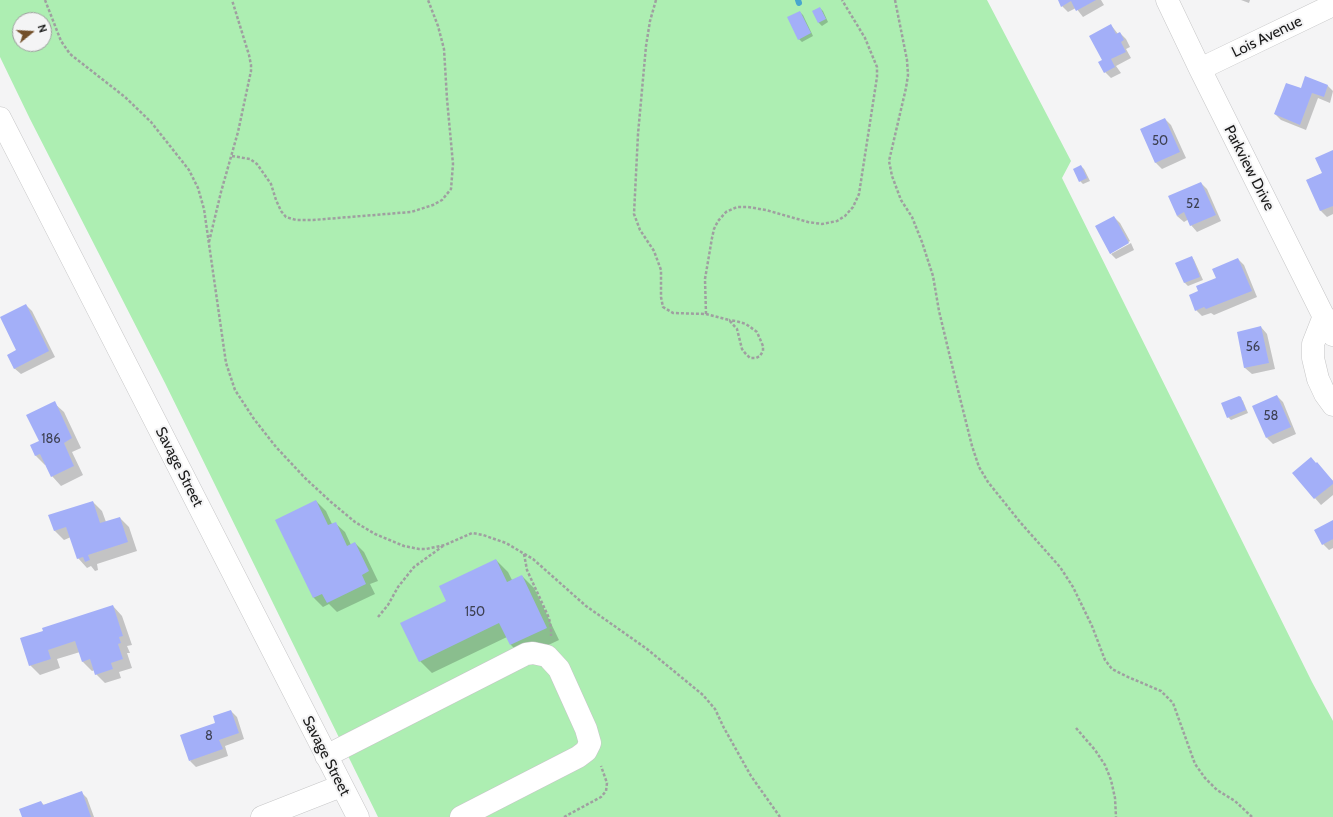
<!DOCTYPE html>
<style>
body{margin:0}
#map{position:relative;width:1333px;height:817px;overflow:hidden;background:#f4f4f5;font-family:Cabin,sans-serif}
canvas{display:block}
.north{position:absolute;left:12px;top:12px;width:40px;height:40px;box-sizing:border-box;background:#f4f4f5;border:1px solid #9d9d9e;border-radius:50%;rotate:72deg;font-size:11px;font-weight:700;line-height:16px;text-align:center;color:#1b1b1b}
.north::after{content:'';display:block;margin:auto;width:14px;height:18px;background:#734f29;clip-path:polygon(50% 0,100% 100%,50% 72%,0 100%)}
</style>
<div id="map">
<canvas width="1333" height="817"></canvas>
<div class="north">N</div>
</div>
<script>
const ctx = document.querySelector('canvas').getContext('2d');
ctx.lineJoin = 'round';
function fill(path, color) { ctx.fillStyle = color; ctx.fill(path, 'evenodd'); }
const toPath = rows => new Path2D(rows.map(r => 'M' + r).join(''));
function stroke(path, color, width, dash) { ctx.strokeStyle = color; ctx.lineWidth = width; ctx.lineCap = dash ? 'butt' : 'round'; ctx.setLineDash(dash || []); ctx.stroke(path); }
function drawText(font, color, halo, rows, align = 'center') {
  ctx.font = font + ' Cabin,sans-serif'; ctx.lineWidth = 4; ctx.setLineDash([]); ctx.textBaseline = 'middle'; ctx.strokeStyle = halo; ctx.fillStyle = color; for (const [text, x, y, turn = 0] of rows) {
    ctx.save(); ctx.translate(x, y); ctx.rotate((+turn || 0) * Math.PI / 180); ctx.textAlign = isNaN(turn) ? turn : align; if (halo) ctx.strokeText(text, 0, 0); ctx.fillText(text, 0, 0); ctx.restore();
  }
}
fill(toPath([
 [0,0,987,0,1071,161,1062,178,1312,682,1333,721,1333,817,378,817,165,383,30,119,0,57],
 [20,20,44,20,44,44,20,44]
]), '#adeeb2');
fill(toPath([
 [1059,0,1101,0,1104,5,1083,17,1076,8,1068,12,1062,6],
 [1241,0,1250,0,1249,3],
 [820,8,823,11,828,22,822,26,819,23,813,11],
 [800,12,803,15,813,36,802,42,799,39],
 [1111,25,1118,34,1120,33,1126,39,1130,47,1126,49,1131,58,1116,66,1121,73,1111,78,1105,72,1103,60],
 [1306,77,1328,86,1333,91,1330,103,1318,98,1306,130,1281,120,1275,114,1301,90],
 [1165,119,1171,125,1186,158,1162,169,1156,163,1141,130],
 [1333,151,1333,214,1327,217,1321,211,1307,180,1323,173],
 [1081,166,1084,169,1090,181,1083,184,1080,181],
 [1201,183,1207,189,1221,221,1197,232,1191,225,1189,219,1184,222,1177,216],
 [1114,217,1120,223,1130,241,1111,252,1111,254,1110,253],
 [1131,243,1134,250,1116,259,1111,254],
 [1192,257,1194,260,1203,280,1188,286,1185,283,1176,264],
 [1238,259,1244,265,1257,297,1214,315,1211,313,1202,316,1196,310,1199,292,1217,279],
 [26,305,32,311,55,357,21,374,14,368],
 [1261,327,1267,334,1275,369,1252,374,1245,368,1238,333],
 [1277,396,1283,402,1296,434,1273,444,1267,438],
 [1239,397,1243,401,1248,413,1231,420,1228,417],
 [54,403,64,412,81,448,72,452,83,475,61,486,52,476,46,464,45,465,36,456,31,446,40,442],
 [1316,464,1333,481,1333,495,1321,505,1293,473],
 [316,501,326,511,332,524,335,523,345,532,351,545,355,543,364,552,378,581,370,584,375,594,337,612,329,604,323,607,314,598,277,520],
 [93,502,102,511,106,522,120,518,129,527,137,551,97,564,98,570,95,571,91,566,87,568,78,558,71,537,64,540,54,530],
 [1333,521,1333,548,1329,550,1323,544],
 [496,560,508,572,512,580,522,576,534,588,559,640,523,657,511,645,507,637,432,673,420,661,447,602],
 [113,606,122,616,132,645,127,646,130,653,127,653,132,668,119,672,121,678,105,683,96,674,95,670,92,671,83,662,80,652,57,659,60,668,40,675,30,665,22,639],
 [231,711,237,717,244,739,225,746,228,756,196,767,190,761,216,723],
 [81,792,87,798,94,817,23,817,41,802,44,805]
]), '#0003');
stroke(toPath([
 [798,0,799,3]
]), '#48a6ce', 6);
fill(toPath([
 [1058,0,1096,0,1076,11,1071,1,1061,7],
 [820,7,826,19,818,23,812,11],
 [800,11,811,33,798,40,787,17],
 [1111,24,1116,34,1120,32,1124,40,1121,42,1126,52,1111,59,1115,67,1104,73,1098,62,1102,60,1089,36],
 [1305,76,1328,85,1324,97,1312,93,1300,125,1274,114,1286,83,1301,88],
 [1165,118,1180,152,1155,163,1140,129],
 [1333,150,1333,206,1320,211,1306,180,1322,173,1315,158],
 [1081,165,1087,178,1079,182,1073,169],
 [1201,182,1216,215,1190,226,1184,212,1177,216,1168,196],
 [1114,216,1129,243,1110,254,1095,226],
 [1192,256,1200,277,1184,283,1175,263],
 [1238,258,1252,291,1206,309,1204,307,1195,311,1189,295,1198,291,1196,286,1216,278,1212,269],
 [26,304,49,351,14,369,7,355,16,350,0,317],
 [1261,326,1269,363,1244,368,1237,332],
 [1277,395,1291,427,1266,438,1252,406],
 [1239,396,1241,397,1246,410,1227,418,1221,403],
 [55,401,72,438,64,443,74,466,51,477,40,454,35,456,30,445,39,441,26,415],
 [1311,457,1316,463,1317,462,1333,481,1333,484,1314,499,1292,473],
 [316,500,328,525,336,522,347,546,355,542,369,571,362,575,366,584,327,603,322,594,313,598,275,520],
 [93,501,100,523,120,517,128,542,88,555,90,560,85,562,83,557,77,559,66,527,54,531,48,515],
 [1333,520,1333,539,1322,545,1314,530],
 [496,559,507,582,522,575,547,628,510,645,499,623,419,662,400,623,446,601,439,586],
 [113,605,123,636,119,637,121,643,118,644,123,659,111,663,113,669,95,675,90,659,82,662,75,641,48,650,51,659,29,666,20,638,43,631,42,628],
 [231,710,239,733,219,740,223,749,189,761,180,735,215,723,213,716],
 [82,791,91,817,22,817,19,809,41,801,43,805]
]), '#a3aff8');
const minor = toPath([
 [1167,0,1200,69,1333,335],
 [1200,69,1333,5],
 [0,118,358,817],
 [1324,316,1313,344,1313,358,1318,379,1325,394,1333,405],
 [326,756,526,654,533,653,547,656,559,669,586,729,590,743,586,751,578,757,461,817],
 [262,817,341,786]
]);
stroke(minor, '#c6c6c7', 23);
stroke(toPath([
 [45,0,61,41,70,54,125,97,151,122,189,170,198,188,204,209,226,363,235,390,254,419,276,447,305,478,331,502,355,522,375,534,404,546,419,549,426,549,445,545,472,533,483,535,506,543,533,559,586,606,647,649,703,695,715,709,724,728,751,776,780,817],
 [656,0,650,21,646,46,638,134,634,214,640,230,654,251,661,270,661,297,663,307,673,313,706,314,729,320,737,329,742,349,745,353,750,358,756,358,760,356,763,351,763,346,757,332,746,324,736,321,729,320],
 [895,0,907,60,908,75,906,88,889,161,892,176,901,200,912,217,922,242,933,276,939,311,957,386,972,446,979,467,988,482,1020,522,1060,567,1073,587,1092,626,1105,660,1112,669,1128,677,1161,691,1173,703,1195,764,1205,778,1217,790,1235,801,1252,817],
 [232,156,250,159,257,164,271,184,276,200,281,211,286,217,296,220,313,220,411,212,433,205,442,200,451,189,453,164,447,99,444,49,438,26,428,0],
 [209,242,221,192,238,132,251,71,251,65,249,55,232,0],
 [706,314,705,279,712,238,714,229,718,221,726,212,737,207,748,207,766,210,808,222,822,224,837,221,845,216,853,207,859,194,877,77,877,67,865,38,842,0],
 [524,554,527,570,549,618,551,628,551,636],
 [378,617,388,605,398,587,414,567,443,546],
 [1076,728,1095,750,1105,765,1111,780,1115,798,1116,817],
 [564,817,601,797,606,791,607,783,601,766]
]), '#9f9fa0', 2.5, [3, 2]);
stroke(minor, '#fff', 22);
drawText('13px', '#3d4052', null, [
 ["50",1160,141],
 ["52",1193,204],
 ["56",1253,347],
 ["58",1271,416],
 ["186",51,439],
 ["150",475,612],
 ["8",209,736]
]);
drawText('15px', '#1b1b1b', '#f4f4f5', [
 ["Lois Avenue",1267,37,-26],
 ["Parkview Drive",1249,168,63],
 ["Savage Street",179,467,63],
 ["Savage Street",326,756,63]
]);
</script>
